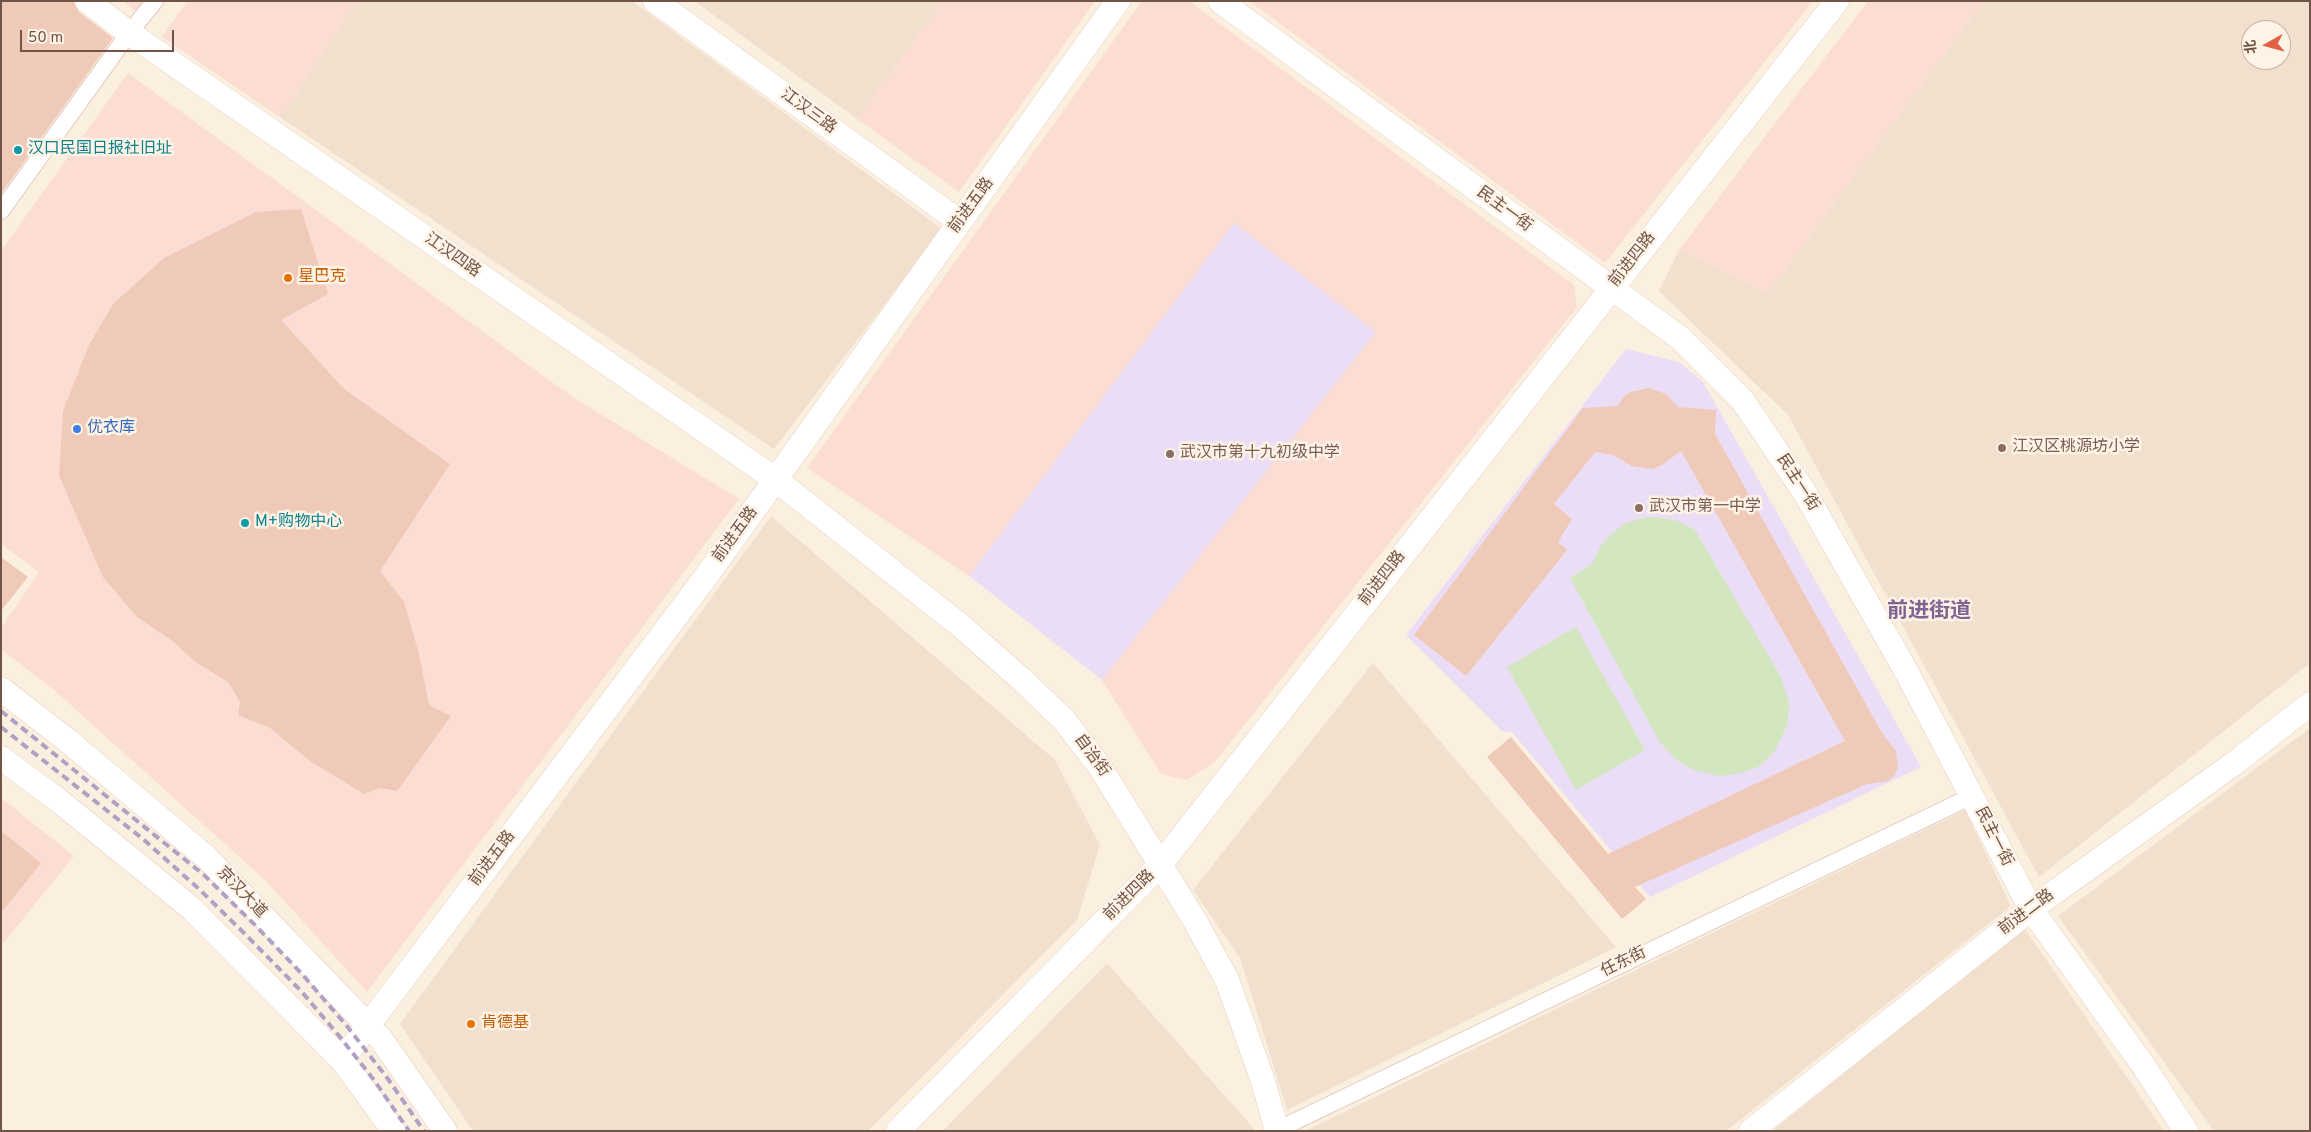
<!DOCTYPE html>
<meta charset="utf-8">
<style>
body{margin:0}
#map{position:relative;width:2311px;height:1132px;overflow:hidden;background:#fbefe0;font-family:Overpass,"Noto Sans SC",sans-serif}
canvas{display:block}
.frame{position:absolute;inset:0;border:2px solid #705448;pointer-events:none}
.north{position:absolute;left:2241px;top:20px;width:50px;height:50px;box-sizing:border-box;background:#fef3e5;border:1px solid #c5b3a6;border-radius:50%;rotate:263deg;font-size:14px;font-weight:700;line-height:20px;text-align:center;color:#705448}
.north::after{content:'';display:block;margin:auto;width:18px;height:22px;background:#e26048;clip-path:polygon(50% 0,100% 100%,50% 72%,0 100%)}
.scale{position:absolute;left:20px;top:30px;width:154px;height:22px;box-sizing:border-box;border:2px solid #705448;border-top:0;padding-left:6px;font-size:15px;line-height:18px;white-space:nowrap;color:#705448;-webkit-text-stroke:4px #fef3e5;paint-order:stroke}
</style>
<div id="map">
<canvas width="2311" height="1132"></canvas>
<div class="frame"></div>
<div class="north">北</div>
<div class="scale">50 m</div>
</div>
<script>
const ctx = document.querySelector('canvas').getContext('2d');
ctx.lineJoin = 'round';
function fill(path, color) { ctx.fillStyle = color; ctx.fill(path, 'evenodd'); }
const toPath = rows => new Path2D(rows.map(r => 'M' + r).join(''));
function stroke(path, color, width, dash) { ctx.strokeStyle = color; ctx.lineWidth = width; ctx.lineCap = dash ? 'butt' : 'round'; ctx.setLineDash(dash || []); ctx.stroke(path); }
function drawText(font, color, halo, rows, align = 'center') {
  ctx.font = font + ' Overpass,"Noto Sans SC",sans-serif'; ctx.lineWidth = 5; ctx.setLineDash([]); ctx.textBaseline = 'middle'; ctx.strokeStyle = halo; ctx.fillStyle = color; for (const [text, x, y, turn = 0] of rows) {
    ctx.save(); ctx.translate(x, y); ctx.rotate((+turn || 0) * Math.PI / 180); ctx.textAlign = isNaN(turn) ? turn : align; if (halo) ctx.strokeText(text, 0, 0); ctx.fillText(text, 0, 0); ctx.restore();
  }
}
fill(toPath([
 [356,1,632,1,942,229,774,449,281,118],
 [694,1,943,1,857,119],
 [1984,1,2310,1,2310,663,2039,877,1788,415,1659,291,1679,250,1768,293],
 [2251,30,2281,30,2281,60,2251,60],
 [771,516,1055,760,1100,845,1077,920,868,1131,473,1131,400,1024],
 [1373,663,1616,947,1287,1110,1240,958,1193,890],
 [2310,728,2310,1131,2214,1131,2058,916],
 [1965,810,2011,906,1726,1131,1305,1131],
 [2025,929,2164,1131,1772,1131],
 [1107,963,1256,1131,943,1131]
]), '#f2e0ce');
fill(toPath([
 [123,1,144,1,136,11],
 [187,1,356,1,281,118,162,37],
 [943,1,1095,1,959,192,857,119],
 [1142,1,1189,1,1574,285,1577,307,1215,762,1187,780,1161,774,1102,680,1375,332,1234,224,969,576,807,468],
 [1249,1,1813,1,1605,263],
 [1868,1,1984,1,1768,293,1679,250],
 [128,73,571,396,739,499,367,992,265,880,54,690,1,649,1,628,39,572,1,544,1,251],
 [1,798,74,856,1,946]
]), '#fbddd3');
fill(toPath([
 [1234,223,1376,332,1102,680,969,576],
 [1626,349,1679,362,1703,382,1921,767,1650,897,1512,732,1502,731,1406,635]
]), '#ecddf7');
fill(toPath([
 [1647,517,1658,517,1678,521,1695,530,1781,677,1789,702,1788,723,1775,751,1760,766,1742,773,1719,776,1694,770,1675,759,1659,741,1570,578,1592,564,1601,545,1612,533,1626,523],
 [1576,627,1645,750,1576,790,1507,667]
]), '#d2e7bf');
fill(toPath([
 [1,1,73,1,79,12,113,38,1,194],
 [301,209,328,294,281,320,344,389,450,464,380,571,404,602,419,654,429,705,451,716,397,791,380,788,364,794,310,761,270,728,238,715,240,702,228,682,197,663,171,640,136,616,103,577,59,476,63,411,89,345,113,304,164,258,256,212],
 [1649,388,1666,394,1678,407,1716,410,1715,434,1882,733,1896,751,1898,767,1894,776,1888,781,1867,784,1635,887,1646,899,1622,919,1487,757,1511,737,1608,854,1845,741,1681,451,1662,465,1652,469,1632,466,1613,455,1595,452,1554,504,1572,519,1558,542,1567,550,1466,676,1414,635,1583,408,1618,406,1623,397,1630,392],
 [1,557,28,577,1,611],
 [1,831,41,863,1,913]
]), '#efcab8');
const street = toPath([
 [1,211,129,33,155,1],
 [1277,1130,1972,796]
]);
const secondary = toPath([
 [87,1,129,33,775,479,961,626,1020,678,1064,720,1100,767,1194,919,1227,980,1263,1081,1277,1131],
 [655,1,960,222],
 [1220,1,1680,338,1743,401,1805,493,1906,671,2031,909,2143,1065,2186,1131],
 [1,689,67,740,206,857,381,1039,445,1131],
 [1,758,58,800,191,908,342,1060,394,1131],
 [342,1060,705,578,1118,1],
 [898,1131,1160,865,1837,1],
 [1751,1131,2031,909,2236,762,2310,704]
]);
stroke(street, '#dfcabc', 18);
stroke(secondary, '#e5cdbc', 25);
stroke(street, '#fff', 16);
stroke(secondary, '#fff', 24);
stroke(toPath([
 [1,711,204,875,257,927,302,974,346,1025,388,1079,424,1131],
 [1,727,143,839,199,889,245,934,301,991,340,1037,374,1080,409,1131]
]), '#b0a0c3', 4, [8, 5]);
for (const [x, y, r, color] of [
 [18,150,5,"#0f9aa8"],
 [288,278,5,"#e8710a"],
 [77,429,5,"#3f7fe0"],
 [2002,448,5,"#8d6e63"],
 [1170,454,5,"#8d6e63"],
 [1639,508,5,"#8d6e63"],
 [245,523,5,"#0f9aa8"],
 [471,1024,5,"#e8710a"]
]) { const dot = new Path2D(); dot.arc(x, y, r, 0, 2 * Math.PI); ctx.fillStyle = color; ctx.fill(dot); stroke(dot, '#fef3e5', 2); }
drawText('16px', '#705448', '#fef3e5', [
 ["江汉三路",808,112,36],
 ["前进五路",972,206,-54],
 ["民主一街",1504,210,36],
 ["江汉四路",452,256,35],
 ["前进四路",1633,260,-52],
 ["民主一街",1797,483,57],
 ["前进五路",736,535,-54],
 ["前进四路",1383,579,-52],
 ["自治街",1091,756,54],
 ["民主一街",1993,837,63],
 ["前进五路",493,859,-53],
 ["京汉大道",241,893,46],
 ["前进四路",1130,896,-45],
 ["前进二路",2027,913,-37],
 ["任东街",1624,963,-26]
]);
drawText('16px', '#0d838f', '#fef3e5', [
 ["汉口民国日报社旧址",28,150],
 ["M+购物中心",255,523]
], 'left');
drawText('16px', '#c56008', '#fef3e5', [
 ["星巴克",298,278],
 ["肯德基",481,1024]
], 'left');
drawText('16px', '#366cbe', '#fef3e5', [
 ["优衣库",87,429]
], 'left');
drawText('16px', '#785e54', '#fef3e5', [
 ["江汉区桃源坊小学",2012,448],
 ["武汉市第十九初级中学",1180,454],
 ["武汉市第一中学",1649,508]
], 'left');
drawText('bold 21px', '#806494', '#fef3e5', [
 ["前进街道",1929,613]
]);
</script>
